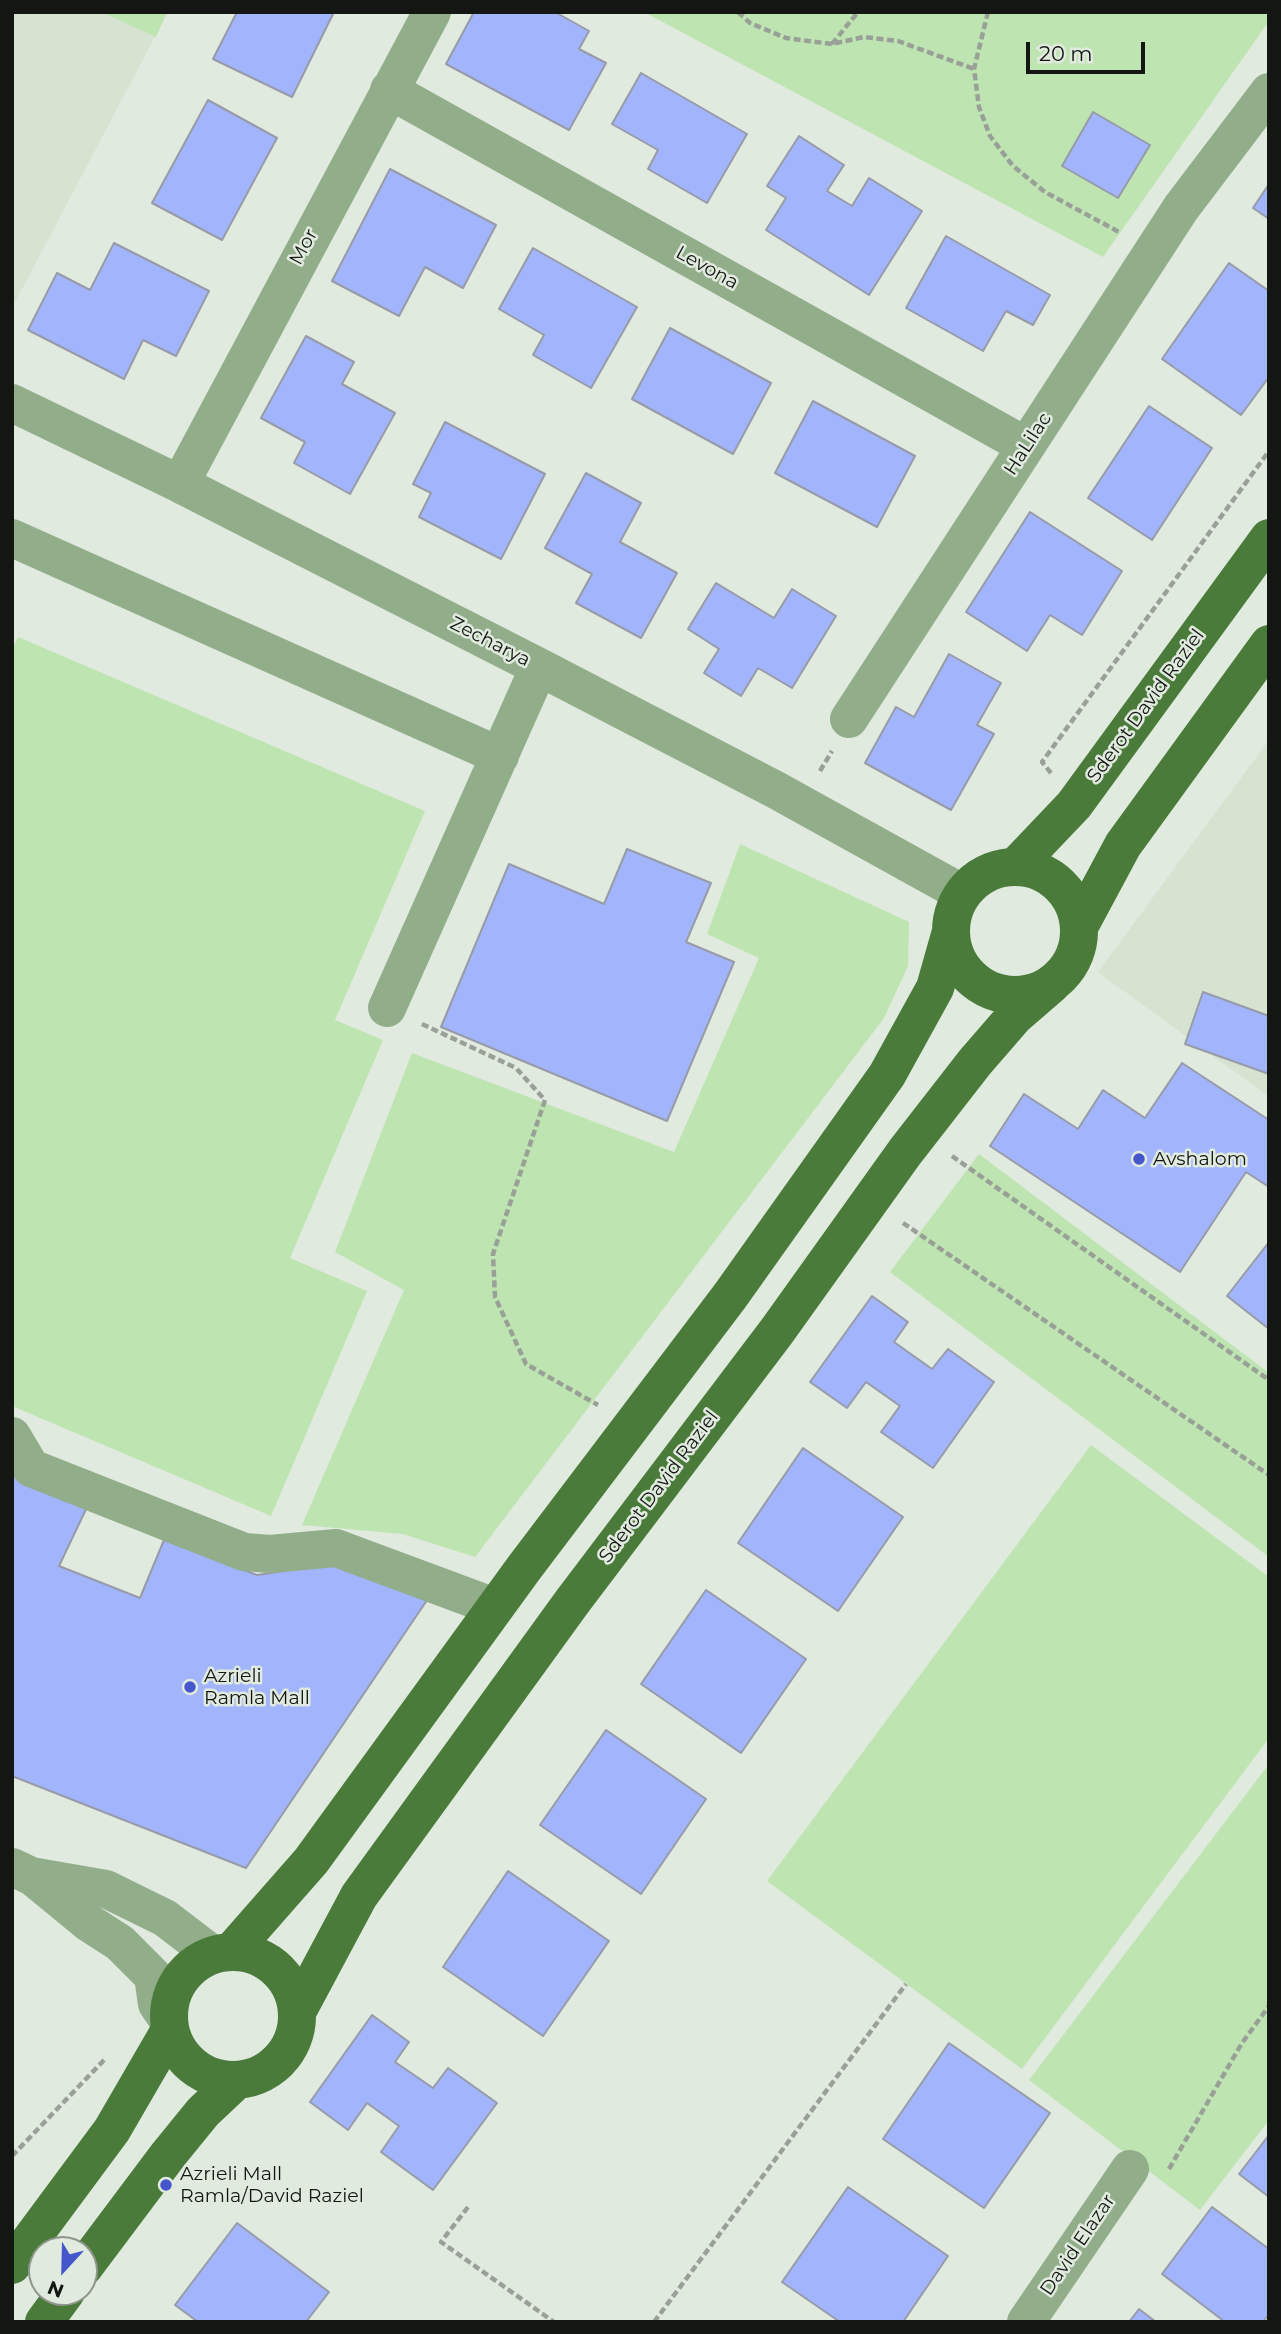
<!DOCTYPE html>
<style>
body{margin:0}
#map{position:relative;width:1281px;height:2334px;overflow:hidden;background:#e1eade;font-family:Montserrat,sans-serif}
canvas{display:block}
.frame{position:absolute;inset:0;border:14px solid #131612;pointer-events:none}
.north{position:absolute;left:28px;top:2236px;width:70px;height:70px;box-sizing:border-box;background:#e1eade;border:2px solid #8f958c;border-radius:50%;rotate:202deg;font-size:19px;font-weight:700;line-height:28px;text-align:center;color:#131612}
.north::after{content:'';display:block;margin:auto;width:24px;height:32px;background:#4657cc;clip-path:polygon(50% 0,100% 100%,50% 72%,0 100%)}
.scale{position:absolute;left:1026px;top:42px;width:119px;height:32px;box-sizing:border-box;border:4px solid #131612;border-top:0;padding-left:9px;font-size:21px;line-height:24px;white-space:nowrap;color:#131612;-webkit-text-stroke:5px #e1eade;paint-order:stroke}
</style>
<div id="map">
<canvas width="1281" height="2334"></canvas>
<div class="frame"></div>
<div class="north">N</div>
<div class="scale">20 m</div>
</div>
<script>
const ctx = document.querySelector('canvas').getContext('2d');
ctx.lineJoin = 'round';
function fill(path, color) { ctx.fillStyle = color; ctx.fill(path, 'evenodd'); }
const toPath = rows => new Path2D(rows.map(r => 'M' + r).join(''));
function stroke(path, color, width, dash) { ctx.strokeStyle = color; ctx.lineWidth = width; ctx.lineCap = dash ? 'butt' : 'round'; ctx.setLineDash(dash || []); ctx.stroke(path); }
function drawText(font, color, halo, rows, align = 'center') {
  ctx.font = font + ' Montserrat,sans-serif'; ctx.lineWidth = 5; ctx.setLineDash([]); ctx.textBaseline = 'middle'; ctx.strokeStyle = halo; ctx.fillStyle = color; for (const [text, x, y, turn = 0] of rows) {
    ctx.save(); ctx.translate(x, y); ctx.rotate((+turn || 0) * Math.PI / 180); ctx.textAlign = isNaN(turn) ? turn : align; if (halo) ctx.strokeText(text, 0, 0); ctx.fillText(text, 0, 0); ctx.restore();
  }
}
fill(toPath([
 [12,12,168,12,12,308],
 [1269,740,1269,1097,1098,972]
]), '#d5e3d0');
fill(toPath([
 [101,12,167,12,156,37],
 [644,12,1261,12,1269,16,1269,21,1103,257],
 [18,637,425,811,335,1020,383,1040,290,1258,367,1291,271,1516,12,1406,12,649],
 [740,844,909,922,908,966,884,1018,475,1557,403,1534,302,1525,404,1290,335,1252,412,1053,674,1152,759,958,707,934],
 [979,1154,1269,1373,1269,1557,890,1272],
 [1091,1445,1269,1577,1269,1738,1022,2069,767,1881],
 [1269,1764,1269,2120,1200,2210,1029,2080]
]), '#bee4b2');
const building = toPath([
 [237,12,334,12,292,97,213,59,237,12],
 [474,12,555,12,589,31,579,49,606,63,569,130,446,64,474,12],
 [641,73,747,134,707,203,648,169,658,150,612,124,641,73],
 [208,100,277,138,222,240,152,203,208,100],
 [1093,112,1150,145,1118,198,1062,166,1093,112],
 [799,136,844,165,827,191,852,206,869,178,922,211,869,295,766,230,786,198,767,186,799,136],
 [390,169,496,225,463,288,425,267,399,316,332,281,390,169],
 [1269,184,1269,219,1253,208,1269,184],
 [946,236,1050,295,1033,325,1006,311,983,351,906,308,946,236],
 [114,243,209,291,176,356,143,340,124,379,28,330,57,273,90,290,114,243],
 [533,248,637,307,591,388,533,355,544,335,499,309,533,248],
 [1229,263,1269,291,1269,377,1241,415,1162,359,1229,263],
 [670,328,771,383,733,454,632,399,670,328],
 [306,336,354,362,342,384,395,413,350,494,294,463,305,442,261,418,306,336],
 [813,401,915,456,877,527,775,473,813,401],
 [1149,406,1212,448,1152,540,1088,498,1149,406],
 [445,422,545,474,501,559,419,517,431,493,413,484,445,422],
 [586,473,641,503,620,542,677,573,641,638,576,603,592,574,545,548,586,473],
 [1030,512,1122,571,1082,635,1050,615,1027,651,966,612,1030,512],
 [716,583,774,618,792,589,836,616,792,688,758,668,741,696,704,673,719,649,688,629,716,583],
 [949,654,1001,683,977,725,994,734,951,810,865,763,896,707,914,717,949,654],
 [627,849,711,883,686,942,734,962,667,1121,441,1027,509,864,604,904,627,849],
 [1203,992,1269,1016,1269,1074,1185,1044,1203,992],
 [1182,1063,1269,1120,1269,1187,1246,1172,1180,1272,990,1146,1024,1094,1078,1129,1103,1090,1145,1118,1182,1063],
 [1269,1242,1269,1329,1227,1296,1269,1242],
 [872,1296,908,1322,894,1342,932,1369,948,1349,994,1382,933,1468,881,1432,900,1406,866,1382,847,1408,810,1382,872,1296],
 [803,1448,903,1517,838,1611,738,1543,803,1448],
 [12,1475,89,1503,59,1566,140,1598,164,1540,257,1575,364,1559,442,1578,246,1868,12,1776,12,1475],
 [706,1590,806,1659,741,1753,641,1684,706,1590],
 [606,1730,706,1799,641,1894,540,1825,606,1730],
 [508,1871,609,1941,543,2036,443,1967,508,1871],
 [372,2015,409,2042,395,2062,433,2088,448,2068,497,2103,433,2190,381,2152,399,2126,367,2103,348,2130,310,2102,372,2015],
 [949,2043,1050,2113,984,2208,883,2139,949,2043],
 [1269,2135,1269,2197,1239,2174,1269,2135],
 [848,2187,948,2256,903,2322,840,2322,782,2282,848,2187],
 [1212,2207,1269,2249,1269,2314,1263,2322,1225,2322,1162,2274,1212,2207],
 [237,2223,329,2292,306,2322,198,2322,175,2305,237,2223],
 [1139,2309,1156,2322,1129,2322,1139,2309]
]);
fill(building, '#a2b5fc');
stroke(building, '#979ba7', 2);
stroke(toPath([
 [738,12,750,23,786,38,832,44,864,37,898,41,974,69],
 [988,12,974,69,979,107,990,136,1013,166,1045,192,1119,232],
 [832,44,858,12],
 [820,771,832,751],
 [1051,773,1042,762,1269,451],
 [422,1024,516,1068,545,1100,493,1254,495,1297,526,1364,598,1405],
 [952,1156,1269,1380],
 [903,1223,1269,1475],
 [12,2156,106,2058],
 [1169,2169,1242,2043,1269,2006],
 [468,2207,441,2242,554,2322],
 [654,2322,906,1984]
]), '#99a097', 4.5, [7, 3.5]);
stroke(toPath([
 [389,90,1026,446],
 [12,403,180,484,539,667,776,790,962,893],
 [180,484,432,12],
 [12,538,500,756],
 [849,719,1181,208,1269,92],
 [387,1008,539,667],
 [12,1436,31,1468,244,1552,270,1554,336,1548,495,1607],
 [12,1867,31,1876,106,1889,165,1918,212,1954],
 [33,1877,89,1923,120,1943,153,1976,157,2004,168,2020],
 [1026,2322,1130,2169]
]), '#92ad8a', 38);
stroke(toPath([
 [1015,867,1074,805,1269,538],
 '951 931a64 64 0 1 1 128 0a64 64 0 1 1-128 0Z',
 [1079,927,1123,845,1269,644],
 [232,1951,311,1861,524,1568,730,1296,887,1075,935,988,950,935],
 '169 2016a64 64 0 1 1 128 0a64 64 0 1 1-128 0Z',
 [297,2012,359,1896,572,1602,777,1331,905,1152,975,1062,1014,1017,1051,985],
 [12,2265,112,2130,170,2030],
 [84,2267,168,2155,203,2112,237,2080],
 [44,2322,66,2292]
]), '#4a7b3a', 38);
for (const [x, y, r, color] of [
 [1139,1159,7,"#4657cc"],
 [190,1687,7,"#4657cc"],
 [166,2185,7,"#4657cc"]
]) { const dot = new Path2D(); dot.arc(x, y, r, 0, 2 * Math.PI); ctx.fillStyle = color; ctx.fill(dot); stroke(dot, '#e1eade', 2.5); }
drawText('19px', '#131612', '#e1eade', [
 ["Mor",304,247,-62],
 ["Levona",707,268,29],
 ["HaLilac",1028,444,-57],
 ["Zecharya",490,642,27],
 ["Sderot David Raziel",1146,706,-54],
 ["Sderot David Raziel",659,1487,-53],
 ["David Elazar",1078,2245,-56]
]);
drawText('19px', '#131612', '#e1eade', [
 ["Avshalom",1153,1159],
 ["Azrieli",204,1676],
 ["Ramla Mall",204,1698],
 ["Azrieli Mall",180,2174],
 ["Ramla/David Raziel",180,2196]
], 'left');
</script>
